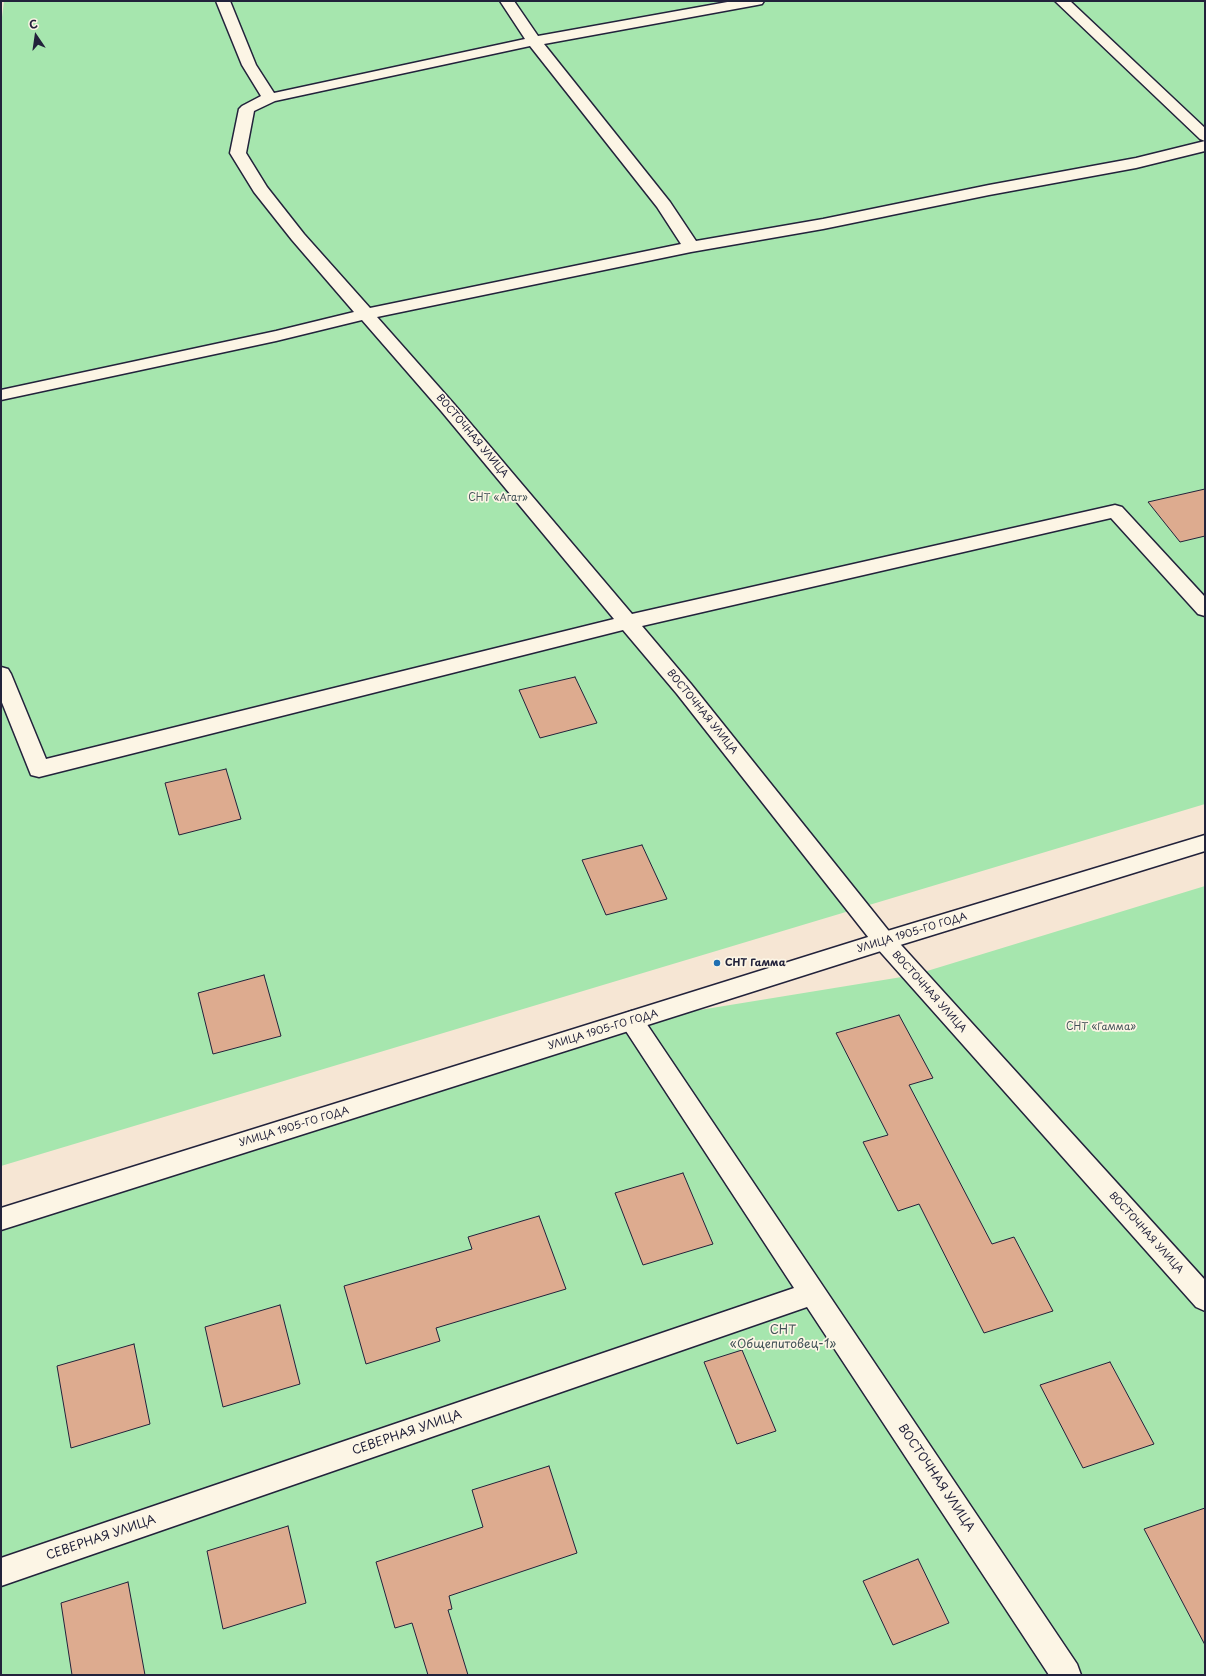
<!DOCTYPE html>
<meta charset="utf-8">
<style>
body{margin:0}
#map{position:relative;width:1206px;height:1676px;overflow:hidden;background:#f6e6d4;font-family:"Playpen Sans",sans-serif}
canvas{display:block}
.frame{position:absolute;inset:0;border:2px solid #22223b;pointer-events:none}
.north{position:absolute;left:16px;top:16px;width:40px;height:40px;-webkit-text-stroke:3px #fcf5e5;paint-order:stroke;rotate:347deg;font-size:11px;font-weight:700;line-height:16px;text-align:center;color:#22223b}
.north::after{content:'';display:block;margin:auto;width:14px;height:18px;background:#22223b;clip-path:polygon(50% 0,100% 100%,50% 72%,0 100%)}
</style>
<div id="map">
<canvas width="1206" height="1676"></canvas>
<div class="frame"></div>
<div class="north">С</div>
</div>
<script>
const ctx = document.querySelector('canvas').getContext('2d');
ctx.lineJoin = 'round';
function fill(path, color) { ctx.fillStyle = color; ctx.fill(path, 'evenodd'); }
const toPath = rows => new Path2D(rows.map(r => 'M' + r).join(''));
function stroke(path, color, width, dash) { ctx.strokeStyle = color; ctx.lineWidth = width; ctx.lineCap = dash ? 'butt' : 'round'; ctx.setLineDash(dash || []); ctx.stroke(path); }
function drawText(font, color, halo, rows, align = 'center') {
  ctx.font = font + ' "Playpen Sans",sans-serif'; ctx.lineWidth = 3.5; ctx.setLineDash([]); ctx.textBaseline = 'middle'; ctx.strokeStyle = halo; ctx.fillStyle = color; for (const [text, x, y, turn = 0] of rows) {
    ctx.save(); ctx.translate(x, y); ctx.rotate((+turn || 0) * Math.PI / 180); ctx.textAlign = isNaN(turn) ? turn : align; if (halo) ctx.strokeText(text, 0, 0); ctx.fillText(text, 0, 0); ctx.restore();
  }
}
fill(toPath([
 [4,1,1205,1,1205,804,1,1166,1,25],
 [1205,886,1205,1675,1,1675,1,1220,632,1021,914,975]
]), '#a6e6ae');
const building = toPath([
 [1205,489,1205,536,1180,542,1148,502,1205,489],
 [575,677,597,723,540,738,519,690,575,677],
 [226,769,241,819,179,835,165,783,226,769],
 [642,845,667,899,606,915,582,860,642,845],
 [264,975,281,1036,213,1054,198,993,264,975],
 [899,1015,933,1078,909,1085,992,1244,1014,1237,1053,1311,984,1333,919,1204,898,1211,863,1142,888,1135,836,1033,899,1015],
 [683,1173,713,1244,643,1265,615,1193,683,1173],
 [539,1216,566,1289,436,1328,440,1341,366,1364,344,1286,472,1249,468,1237,539,1216],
 [280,1305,300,1384,223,1407,205,1327,280,1305],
 [134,1344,150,1424,71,1448,57,1366,134,1344],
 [742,1350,776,1431,737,1444,704,1362,742,1350],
 [1110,1362,1154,1444,1083,1468,1040,1385,1110,1362],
 [549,1466,577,1553,449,1596,452,1609,448,1610,468,1675,428,1675,412,1623,395,1628,376,1562,483,1527,472,1490,549,1466],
 [1205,1508,1205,1645,1144,1529,1205,1508],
 [288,1526,306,1603,223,1629,207,1551,288,1526],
 [918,1559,949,1623,893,1645,863,1581,918,1559],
 [128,1582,145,1675,72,1675,61,1603,128,1582]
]);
fill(building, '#ddab8f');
stroke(building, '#22223b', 1);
const street = toPath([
 [216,1,230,1,256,65,274,93,525,39,500,1,514,1,538,36,733,1,764,1,762,4,757,5,544,44,670,202,696,241,823,219,989,185,1136,158,1205,141,1205,151,1136,168,989,195,823,229,691,252,377,317,454,404,632,614,1115,505,1122,507,1205,597,1205,616,1198,614,1111,518,642,626,691,684,892,935,1205,1280,1205,1311,1196,1307,876,947,677,694,623,630,39,777,31,775,1,700,1,667,8,669,11,674,46,759,614,619,442,412,362,320,276,341,1,400,1,390,276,331,354,312,292,240,254,192,230,153,239,109,242,106,261,96,242,65,216,1],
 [530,46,657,207,681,244,370,308,304,234,267,187,246,153,254,111,275,101,530,46],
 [1055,1,1070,1,1205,128,1205,141,1200,139,1055,1],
 [632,1011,640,1014,1077,1664,1081,1675,1049,1675,807,1307,1,1586,1,1558,794,1288,624,1028,620,1021,624,1014,632,1011]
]);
const secondary = toPath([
 [1205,835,1205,851,884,950,1,1230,1,1208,884,932,1205,835]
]);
stroke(street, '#22223b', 3);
stroke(secondary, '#22223b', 3);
fill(street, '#fcf5e5');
fill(secondary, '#fcf5e5');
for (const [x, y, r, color] of [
 [717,963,4,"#1f6fb2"]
]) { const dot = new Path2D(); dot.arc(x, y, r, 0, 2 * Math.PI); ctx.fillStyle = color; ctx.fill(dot); stroke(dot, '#fcf5e5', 1.5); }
drawText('10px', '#22223b', '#fcf5e5', [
 ["ВОСТОЧНАЯ УЛИЦА",472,436,50],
 ["ВОСТОЧНАЯ УЛИЦА",702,712,51],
 ["УЛИЦА 1905-ГО ГОДА",912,933,-17],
 ["ВОСТОЧНАЯ УЛИЦА",929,992,48],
 ["УЛИЦА 1905-ГО ГОДА",603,1030,-17],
 ["УЛИЦА 1905-ГО ГОДА",294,1127,-17],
 ["ВОСТОЧНАЯ УЛИЦА",1146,1233,48]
]);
drawText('10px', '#435358', '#fcf5e5', [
 ["СНТ «Агат»",498,498],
 ["СНТ «Гамма»",1101,1027]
]);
drawText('bold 10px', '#22223b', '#fcf5e5', [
 ["СНТ Гамма",725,963]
], 'left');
drawText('12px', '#435358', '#fcf5e5', [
 ["СНТ",783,1331],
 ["«Общепитовец-1»",783,1345]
]);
drawText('12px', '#22223b', '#fcf5e5', [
 ["СЕВЕРНАЯ УЛИЦА",407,1433,-19],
 ["ВОСТОЧНАЯ УЛИЦА",936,1478,56],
 ["СЕВЕРНАЯ УЛИЦА",101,1538,-19]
]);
</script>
